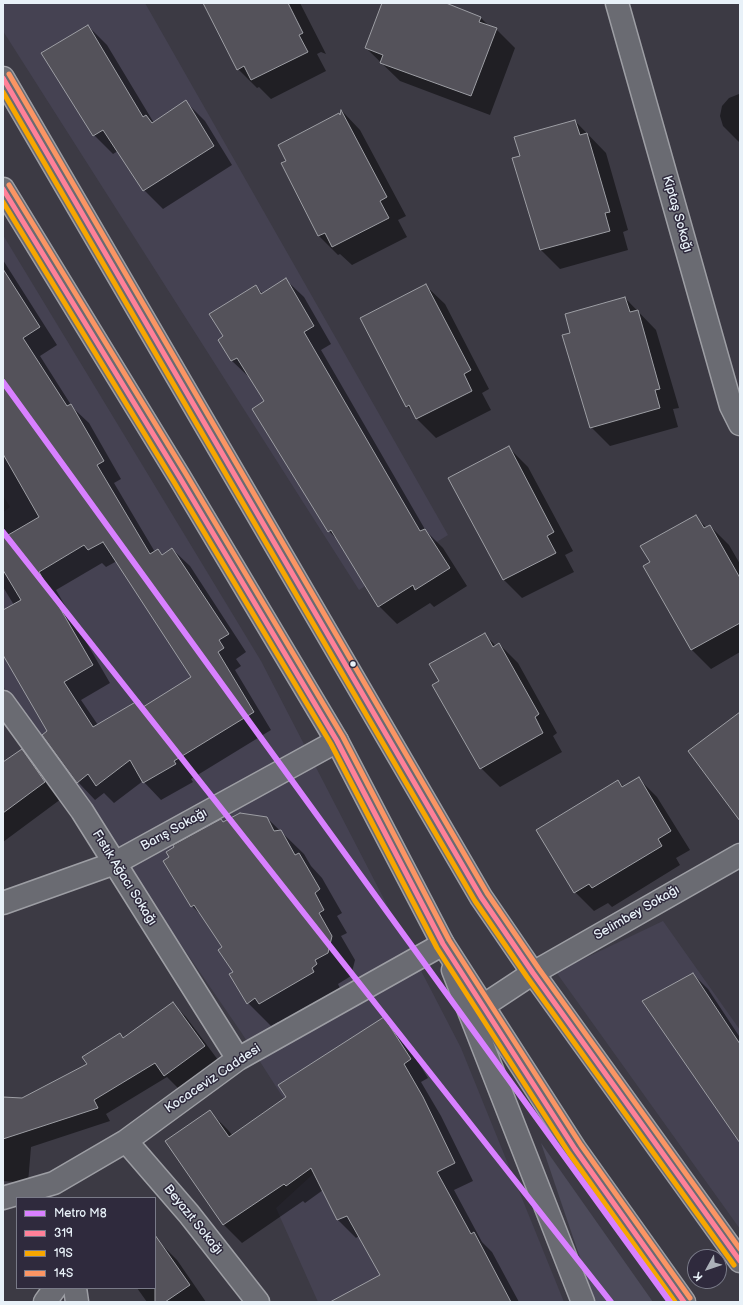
<!DOCTYPE html>
<meta charset="utf-8">
<style>
body{margin:0}
#map{position:relative;width:743px;height:1305px;overflow:hidden;background:#3c3a44;font-family:"Balsamiq Sans",sans-serif}
canvas{display:block}
.frame{position:absolute;inset:0;border:4px solid #e8f1f8;pointer-events:none}
.legend{position:absolute;left:16px;top:1197px;width:140px;height:92px;box-sizing:border-box;background:#2f2a3d;border:1px solid #797a88;margin:0;padding:5px 7px;list-style:none;font-size:12px;color:#e8f1f8}
.legend li{display:flex;align-items:center;gap:8px;height:20px}
.legend b{width:20px;border:1px solid #797a88}
.north{position:absolute;left:687px;top:1249px;width:40px;height:40px;box-sizing:border-box;background:#2f2a3d;border:1px solid #797a88;border-radius:50%;rotate:230deg;font-size:11px;font-weight:700;line-height:16px;text-align:center;color:#e8f1f8}
.north::after{content:'';display:block;margin:auto;width:14px;height:18px;background:#acb1b9;clip-path:polygon(50% 0,100% 100%,50% 72%,0 100%)}
</style>
<div id="map">
<canvas width="743" height="1305"></canvas>
<div class="frame"></div>
<ul class="legend">
<li><b style="height:5px;background:#d880ff"></b>Metro M8</li>
<li><b style="height:5px;background:#ff8098"></b>319</li>
<li><b style="height:5px;background:#f7a600"></b>19S</li>
<li><b style="height:5px;background:#fb9564"></b>14S</li>
</ul>
<div class="north">K</div>
</div>
<script>
const ctx = document.querySelector('canvas').getContext('2d');
ctx.lineJoin = 'round';
function fill(path, color) { ctx.fillStyle = color; ctx.fill(path, 'evenodd'); }
const toPath = rows => new Path2D(rows.map(r => 'M' + r).join(''));
function stroke(path, color, width, dash) { ctx.strokeStyle = color; ctx.lineWidth = width; ctx.lineCap = dash ? 'butt' : 'round'; ctx.setLineDash(dash || []); ctx.stroke(path); }
function drawText(font, color, halo, rows, align = 'center') {
  ctx.font = font + ' "Balsamiq Sans",sans-serif'; ctx.lineWidth = 3; ctx.setLineDash([]); ctx.textBaseline = 'middle'; ctx.strokeStyle = halo; ctx.fillStyle = color; for (const [text, x, y, turn = 0] of rows) {
    ctx.save(); ctx.translate(x, y); ctx.rotate((+turn || 0) * Math.PI / 180); ctx.textAlign = isNaN(turn) ? turn : align; if (halo) ctx.strokeText(text, 0, 0); ctx.fillText(text, 0, 0); ctx.restore();
  }
}
fill(toPath([
 [3,3,145,3,448,535,359,590,3,31],
 [3,235,261,661,461,1048,564,1302,318,1302,276,1208,325,1163,241,1032,3,686,3,512,10,507,3,496],
 [663,921,740,1030,740,1229,556,972]
]), '#454252');
fill(toPath([
 [541,1143,653,1302,595,1302]
]), '#4d4b5b');
fill(toPath([
 [204,3,300,3,326,54,321,52,317,54,326,71,271,99,259,87,257,88,238,69],
 [383,3,443,3,481,18,490,27,496,29,515,48,490,115,400,81,366,48],
 [88,26,107,45,154,123,186,102,205,121,232,165,163,209,144,190,118,151,113,154,94,135],
 [739,94,740,94,740,143,723,126,720,116,722,106,729,98],
 [342,111,360,130,406,216,398,220,407,237,352,265,340,254,338,255,319,236,283,164,287,162,340,116],
 [575,121,606,153,628,230,623,232,628,250,560,269,541,250,513,159,521,156],
 [3,260,57,345,40,356,73,408,89,423,121,479,114,483,155,552,158,550,163,555,172,549,190,566,246,652,236,659,241,666,235,670,271,730,191,779,193,782,161,800,143,781,114,803,104,793,95,800,78,782,3,653,3,611,14,605,3,587],
 [117,561,193,678,145,707,139,702,98,725,81,700,110,683,56,590,102,563,106,567],
 [286,280,304,297,331,344,321,350,426,531,443,548,467,586,434,607,430,603,397,624,379,606,339,542,329,531,265,402,250,378,232,361,219,340,225,337,256,286,263,294],
 [426,286,445,304,489,389,482,393,491,410,436,438,417,419,414,413,407,406],
 [625,298,656,330,679,408,673,409,678,427,610,446,591,427],
 [509,448,528,467,573,551,565,555,574,572,522,598,503,579],
 [695,516,707,528,710,526,729,545,740,564,740,652,711,669,692,650,644,567,651,562],
 [484,634,496,646,499,644,518,663,557,733,553,736,562,752,500,787,481,768,441,681],
 [22,750,38,767,61,799,3,842,3,764],
 [638,778,657,797,690,850,676,858,680,865,612,907,608,903,594,911,575,892,618,781,624,787],
 [267,818,304,854,311,866,322,878,342,913,337,916,347,933,341,936,355,960,351,976,338,984,340,988,335,991,337,996,283,1027,278,1022,271,1026,248,1003,224,948,203,917,192,906,164,861,224,823],
 [693,974,708,989,739,1036,740,1035,740,1141],
 [173,1004,186,1017,218,1060,178,1088,167,1077,106,1114,110,1121,31,1147,28,1183,3,1181,3,1098,22,1099,88,1064,120,1035,124,1039],
 [384,1018,402,1036,428,1078,421,1082,441,1116,473,1181,454,1190,482,1242,492,1252,519,1302,344,1302,381,1276,359,1236,356,1238,338,1220,323,1190,305,1203,303,1201,242,1243,224,1225,167,1142,210,1112,228,1130,233,1136,287,1097],
 [159,1242,177,1260,206,1302,147,1302,137,1288,155,1288,155,1245]
]), '#0007');
const building = toPath([
 [203,3,288,3,303,33,299,35,308,52,251,80,244,66,237,70,203,3],
 [382,3,446,3,481,17,479,22,497,28,471,96,380,63,383,55,365,48,382,3],
 [88,25,143,117,146,115,152,123,186,100,214,146,143,191,103,130,93,136,41,53,88,25],
 [341,110,387,197,380,201,389,218,332,247,325,233,318,236,281,163,286,161,278,145,339,113,340,115,341,110],
 [575,120,580,135,587,133,610,212,605,213,610,231,540,250,512,158,520,156,514,137,575,120],
 [3,269,40,327,23,338,67,406,71,404,104,461,97,465,150,554,158,549,162,555,172,548,229,634,219,640,224,648,218,652,254,712,174,761,176,764,143,783,130,760,96,786,88,774,77,783,42,735,47,731,3,655,3,610,21,600,3,570,3,538,39,517,3,454,3,269],
 [103,542,191,677,143,707,139,700,93,727,64,682,93,665,39,572,84,545,88,550,103,542],
 [286,278,314,326,304,332,420,531,425,529,450,568,415,590,413,585,378,607,331,530,328,532,252,409,264,401,237,358,231,361,218,340,223,336,209,314,256,285,261,294,286,278],
 [426,284,471,370,464,374,472,391,416,419,409,405,406,407,360,318,426,284],
 [625,297,630,312,638,310,660,389,655,390,660,408,590,428,562,335,570,333,565,314,625,297],
 [509,446,554,532,547,536,556,553,503,580,448,478,509,446],
 [696,515,704,528,710,525,740,578,740,623,691,650,643,566,650,562,640,546,696,515],
 [485,633,493,647,499,643,539,714,535,717,543,733,480,769,432,685,439,681,429,664,485,633],
 [740,712,740,821,688,751,740,712],
 [22,749,45,782,3,813,3,762,22,749],
 [639,777,671,831,658,839,662,846,592,888,589,884,574,893,536,830,618,780,622,787,639,777],
 [240,813,267,817,274,831,281,830,295,855,299,853,320,889,315,893,324,910,319,913,332,936,328,953,315,960,317,964,312,968,314,972,259,1004,255,998,247,1004,229,974,233,972,218,950,222,947,194,905,191,907,163,861,169,857,166,852,174,847,173,845,221,819,223,822,240,813],
 [693,973,740,1044,740,1143,642,1001,693,973],
 [173,1002,205,1046,164,1076,155,1063,94,1100,98,1108,3,1139,3,1097,22,1098,87,1064,82,1057,120,1033,123,1038,173,1002],
 [384,1017,411,1059,404,1064,423,1097,455,1163,437,1172,471,1234,474,1232,511,1302,330,1302,380,1275,347,1216,337,1220,311,1168,286,1186,284,1184,223,1225,165,1141,210,1110,229,1137,286,1097,278,1085,384,1017],
 [155,1235,190,1285,165,1302,155,1302,155,1235]
]);
fill(building, '#54525a');
stroke(building, '#9d9ea4', 1);
const street = toPath([
 [617,3,731,406,740,424],
 [3,702,82,811,238,1059],
 [3,903,115,863,337,741],
 [483,1006,533,973,740,855],
 [126,1141,189,1214,258,1302],
 [3,1198,54,1183,126,1141,238,1059,443,944],
 [75,1288,77,1302],
 [45,1302,55,1288]
]);
const secondary = toPath([
 [453,970,583,1302]
]);
const primary = toPath([
 [3,78,481,897,533,973,740,1261],
 [3,189,180,478,337,741,443,944,575,1149,684,1302]
]);
stroke(street, '#9d9ea4', 25);
stroke(secondary, '#9d9ea4', 25);
stroke(primary, '#9d9ea4', 25);
stroke(street, '#6a6b72', 22);
stroke(secondary, '#6a6b72', 22);
stroke(primary, '#6a6b72', 22);
stroke(toPath([
 [3,78,481,897,533,973,740,1261],
 [3,189,180,478,337,741,443,944,575,1149,684,1302]
]), '#ff8098', 5);
stroke(toPath([
 [3,92,475,901,527,977,734,1265],
 [3,202,174,482,331,744,437,948,569,1153,675,1302]
]), '#f7a600', 5);
stroke(toPath([
 [9,74,487,893,539,969,740,1249],
 [9,185,186,474,343,737,449,940,581,1145,690,1298]
]), '#fb9564', 5);
stroke(toPath([
 [3,382,670,1302],
 [3,532,611,1302]
]), '#d880ff', 6);
for (const [x, y, r, color] of [
 [353,664,3.5,"#e8f1f8"]
]) { const dot = new Path2D(); dot.arc(x, y, r, 0, 2 * Math.PI); ctx.fillStyle = color; ctx.fill(dot); stroke(dot, '#2f2a3d', 1.5); }
drawText('13px', '#e8f1f8', '#2f2a3d', [
 ["Kiptaş Sokağı",677,214,74],
 ["Barış Sokağı",174,830,-29],
 ["Fıstık Ağacı Sokağı",124,878,58],
 ["Selimbey Sokağı",637,913,-30],
 ["Kocaceviz Caddesi",213,1079,-34],
 ["Beyazıt Sokağı",193,1220,51]
]);
</script>
